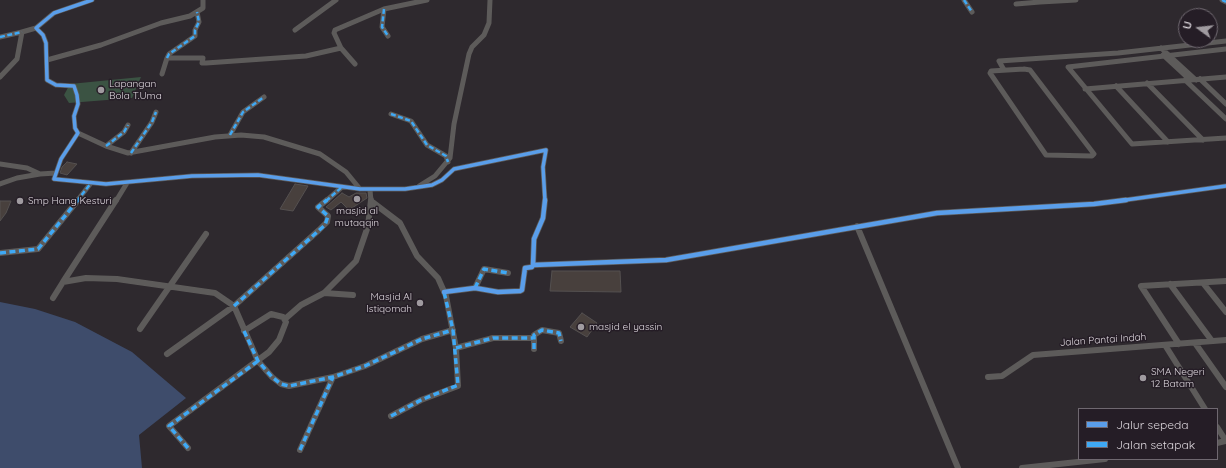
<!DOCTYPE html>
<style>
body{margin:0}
#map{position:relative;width:1226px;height:468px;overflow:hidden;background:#2e292e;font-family:Quicksand,sans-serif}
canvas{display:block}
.legend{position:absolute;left:1078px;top:408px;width:140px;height:52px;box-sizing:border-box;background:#251d26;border:1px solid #6f6870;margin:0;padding:5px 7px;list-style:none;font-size:12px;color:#ded8de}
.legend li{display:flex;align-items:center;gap:8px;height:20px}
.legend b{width:20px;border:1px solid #6f6870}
.north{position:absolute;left:1178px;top:8px;width:40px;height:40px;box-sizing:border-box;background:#251d26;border:1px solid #6f6870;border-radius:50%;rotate:285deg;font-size:11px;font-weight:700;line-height:16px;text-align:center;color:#ded8de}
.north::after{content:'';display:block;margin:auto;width:14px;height:18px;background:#a09ba0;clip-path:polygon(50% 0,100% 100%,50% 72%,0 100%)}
</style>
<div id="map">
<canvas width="1226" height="468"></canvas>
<ul class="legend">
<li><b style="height:5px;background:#5a9eea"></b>Jalur sepeda</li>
<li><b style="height:5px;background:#3fa9f5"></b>Jalan setapak</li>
</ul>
<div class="north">U</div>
</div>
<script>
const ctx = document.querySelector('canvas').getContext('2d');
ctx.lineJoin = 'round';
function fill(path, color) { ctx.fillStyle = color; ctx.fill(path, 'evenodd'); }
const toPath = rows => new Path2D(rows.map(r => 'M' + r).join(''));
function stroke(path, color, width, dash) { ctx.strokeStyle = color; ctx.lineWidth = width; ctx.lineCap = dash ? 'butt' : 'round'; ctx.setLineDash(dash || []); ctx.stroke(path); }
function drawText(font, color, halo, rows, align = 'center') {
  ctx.font = font + ' Quicksand,sans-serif'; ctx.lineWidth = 3; ctx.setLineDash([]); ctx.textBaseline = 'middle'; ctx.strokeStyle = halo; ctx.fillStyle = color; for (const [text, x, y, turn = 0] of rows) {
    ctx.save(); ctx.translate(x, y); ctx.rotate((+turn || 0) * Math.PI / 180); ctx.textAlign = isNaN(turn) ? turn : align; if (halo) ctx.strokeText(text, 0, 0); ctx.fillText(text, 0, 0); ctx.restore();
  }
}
fill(toPath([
 [141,77,132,98,69,103,64,95,70,84]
]), '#3b5343');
fill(toPath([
 [0,302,35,309,75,322,132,352,186,398,139,435,142,468,0,468]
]), '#3e4c6b');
const building = toPath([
 [67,162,77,164,67,175,60,173,62,167,67,162],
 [295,184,308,186,293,211,280,209,295,184],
 [342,193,349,197,356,193,366,193,367,198,352,208,347,208,341,202,331,210,326,207,342,193],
 [0,201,11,201,6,213,0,221,0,201],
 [552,271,620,271,621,292,550,291,552,271],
 [582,313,597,323,587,337,570,327,582,313]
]);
fill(building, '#48403d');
stroke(building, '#545050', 1);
stroke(toPath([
 [92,0,54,13,36,28,43,35,46,43,47,80,56,85,74,86,77,95,78,104,74,116,75,128,78,133,61,159,54,179,106,184,192,176,258,175,360,189,405,189,432,185,442,180,454,169,546,150,543,167,545,201],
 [964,0,972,12],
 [1222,0,1226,2],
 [1040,2,1076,0],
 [1016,4,1040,2,1037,0],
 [384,9,382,27,388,36],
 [295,30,336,0],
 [0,37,22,32],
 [1161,48,1196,80],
 [1226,49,1068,67,1132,144,1226,138],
 [1163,55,1190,80],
 [167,58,169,54,195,36,195,30,199,22,197,12],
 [47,60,101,45,161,23,190,16,203,8,203,0],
 [355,64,341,48,334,33,335,30,384,9,427,0],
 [1024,69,1030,70,1094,154,1092,156,1046,155,990,73,991,71,1024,69],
 [1004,70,999,61,1118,53,1226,41],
 [162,74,167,58,203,58,202,63,206,63,306,56,341,48],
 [0,77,17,59,22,32,36,28],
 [1200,79,1226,104],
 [1185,80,1226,119],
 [1147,83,1203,140],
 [1116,86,1168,142],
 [1085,89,1226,77],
 [391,114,411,121,427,145,446,156,448,162],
 [78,133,106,146,128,153,215,137,241,135,264,137,320,154,346,172,360,189],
 [230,135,243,112,264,97],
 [106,146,124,132,128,125],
 [131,153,152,122,156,112],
 [0,164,27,168,40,174,56,173],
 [0,184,17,178,40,174],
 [419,186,435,176,450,158,454,124,469,54,472,47,484,35,489,23,490,0],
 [370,190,371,201],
 [77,201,91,183],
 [116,201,127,183],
 [326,201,342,187],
 [1118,201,1226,186]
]), '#5d5b5a', 5);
stroke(toPath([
 [371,201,400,223,417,256,438,278,446,296,456,348,458,386,421,400,391,416],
 [857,226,958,468],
 [0,253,38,249,78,200],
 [533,265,534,239,543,218,545,200],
 [63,282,116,200],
 [1203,283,1226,312],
 [1170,284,1212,341],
 [475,288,484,269,508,273],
 [444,292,475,288,498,292,520,291,522,290,525,268,532,267,533,265,666,260,937,213,1094,204,1126,200],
 [324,293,353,295],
 [53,298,63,282,86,278,117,279,215,293,234,306,258,361,272,377,281,384,289,386,333,377,365,366,422,339,453,330],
 [285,319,301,305,324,293,356,261,368,226,371,200],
 [140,329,206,234],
 [1195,343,1226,387],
 [1179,344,1141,286,1226,281],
 [1165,345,1205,409],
 [456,348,493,338,533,338],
 [534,349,534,335,542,330,559,333,561,341],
 [167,354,234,306,319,230,327,222,328,216,318,207,327,200],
 [988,377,1002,376,1033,355,1226,340],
 [1217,427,1226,441],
 [1217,443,1226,441],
 [188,448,169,426,269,352,279,340,286,322,283,317,271,314,244,331],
 [300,450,333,377],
 [1022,468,1105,459]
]), '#5d5b5a', 6);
stroke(toPath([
 [964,0,972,12],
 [1222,0,1226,2],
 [384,9,382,27,388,36],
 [0,37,22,32],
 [167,58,169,54,195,36,195,30,199,22,197,12],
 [391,114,411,121,427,145,446,156,448,162],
 [230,135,243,112,264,97],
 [106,146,124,132,128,125],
 [131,153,152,122,156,112],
 [77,201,91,183],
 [326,201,342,187]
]), '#3fa9f5', 2.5, [5, 2.5]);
stroke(toPath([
 [0,253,38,249,78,200],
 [475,288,484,269,508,273],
 [234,306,325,225,328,216,318,207,327,200],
 [244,331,258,361,272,377,281,384,289,386,333,377,365,366,422,339,453,330],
 [456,348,493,338,533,338],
 [534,349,534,335,542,330,559,333,561,341],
 [391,416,421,400,458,385,453,330,444,292],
 [188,448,169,426,258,361],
 [300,450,333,377]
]), '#3fa9f5', 3.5, [6, 3.5]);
stroke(toPath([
 [92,0,54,13,36,28,43,35,46,43,47,80,56,85,74,86,77,95,78,104,74,116,75,128,78,133,61,159,54,179,106,184,192,176,258,175,360,189,405,189,432,185,442,180,454,169,546,150,543,167,545,201],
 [1118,201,1226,186]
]), '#5a9eea', 3.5);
stroke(toPath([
 [533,265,534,239,543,218,545,200],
 [444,292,475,288,498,292,520,291,522,290,525,268,532,267,533,265,666,260,937,213,1094,204,1126,200]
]), '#5a9eea', 4.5);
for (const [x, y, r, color] of [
 [101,90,4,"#a09ba0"],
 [357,199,4,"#a09ba0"],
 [20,201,4,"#a09ba0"],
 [420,303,4,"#a09ba0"],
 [581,327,4,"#a09ba0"],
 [1143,378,4,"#a09ba0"]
]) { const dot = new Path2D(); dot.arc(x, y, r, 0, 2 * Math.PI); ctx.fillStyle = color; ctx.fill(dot); stroke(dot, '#251d26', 1.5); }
drawText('10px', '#ded8de', '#251d26', [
 ["Lapangan",109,84],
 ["Bola T.Uma",109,96],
 ["Smp Hang Kesturi",28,201],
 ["masjid al",357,211,"center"],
 ["mutaqqin",357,223,"center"],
 ["Masjid Al",412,297,"right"],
 ["Istiqomah",412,309,"right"],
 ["masjid el yassin",589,327],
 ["SMA Negeri",1151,372],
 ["12 Batam",1151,384]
], 'left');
drawText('10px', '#ded8de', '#251d26', [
 ["Jalan Pantai Indah",1103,340,-4]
]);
</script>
